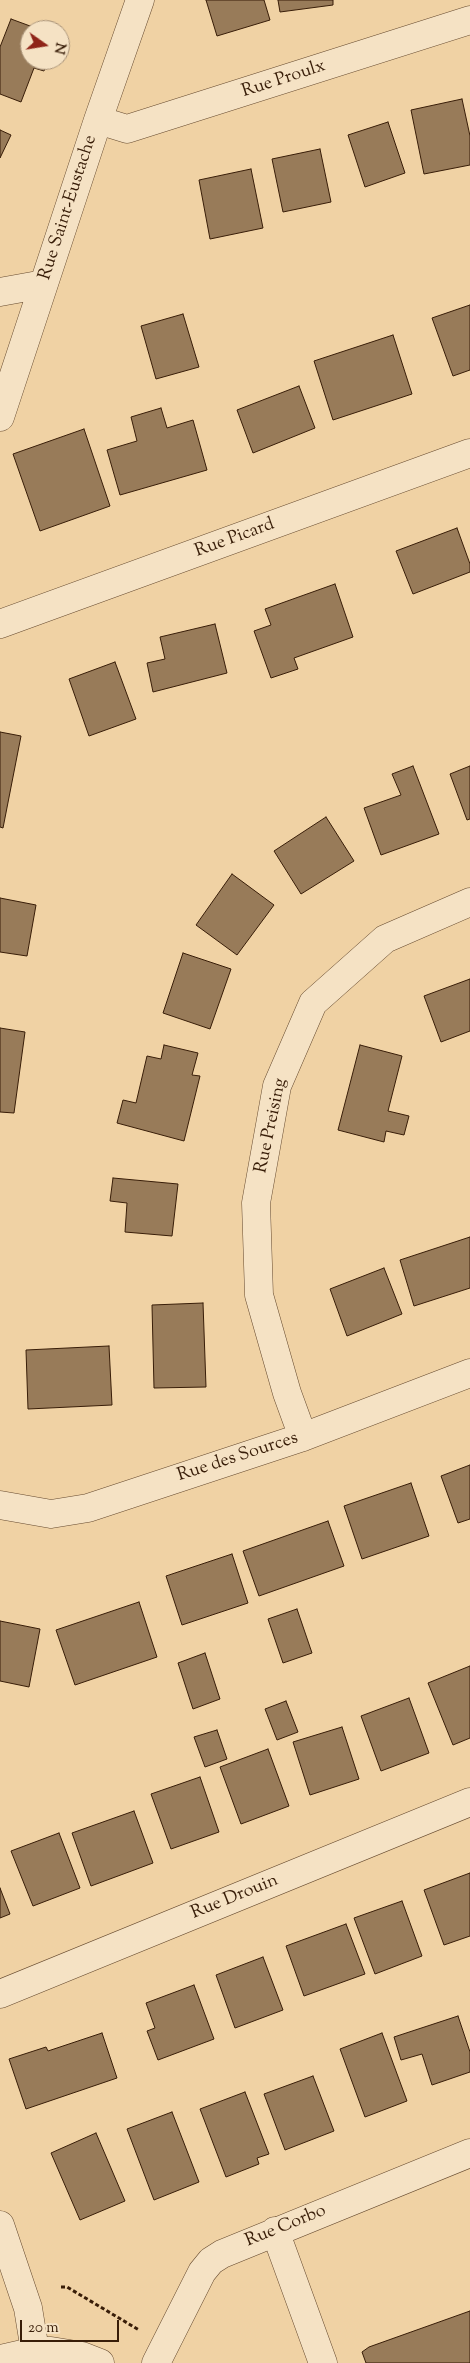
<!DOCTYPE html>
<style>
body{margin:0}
#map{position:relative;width:470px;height:2363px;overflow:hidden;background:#f0d2a4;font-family:"Sorts Mill Goudy",serif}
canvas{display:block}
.north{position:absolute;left:20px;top:20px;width:50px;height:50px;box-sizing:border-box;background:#f5e2c4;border:1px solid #a99379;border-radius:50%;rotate:103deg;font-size:14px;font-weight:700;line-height:20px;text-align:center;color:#381d08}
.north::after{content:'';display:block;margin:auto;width:18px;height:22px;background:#8f2418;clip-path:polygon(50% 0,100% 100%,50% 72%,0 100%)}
.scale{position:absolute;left:20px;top:2320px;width:99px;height:22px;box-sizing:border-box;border:2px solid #381d08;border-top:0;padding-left:6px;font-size:15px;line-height:18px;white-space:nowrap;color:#381d08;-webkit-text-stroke:4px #f5e2c4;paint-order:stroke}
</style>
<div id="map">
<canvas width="470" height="2363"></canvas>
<div class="north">N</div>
<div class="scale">20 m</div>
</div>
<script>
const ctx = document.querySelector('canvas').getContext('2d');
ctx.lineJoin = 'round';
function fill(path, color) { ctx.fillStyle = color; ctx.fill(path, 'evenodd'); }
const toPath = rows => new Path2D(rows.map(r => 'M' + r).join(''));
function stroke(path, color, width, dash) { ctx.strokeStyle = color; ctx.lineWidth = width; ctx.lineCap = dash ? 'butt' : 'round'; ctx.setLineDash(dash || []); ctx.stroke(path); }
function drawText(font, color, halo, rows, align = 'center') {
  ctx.font = font + ' "Sorts Mill Goudy",serif'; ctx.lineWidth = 4.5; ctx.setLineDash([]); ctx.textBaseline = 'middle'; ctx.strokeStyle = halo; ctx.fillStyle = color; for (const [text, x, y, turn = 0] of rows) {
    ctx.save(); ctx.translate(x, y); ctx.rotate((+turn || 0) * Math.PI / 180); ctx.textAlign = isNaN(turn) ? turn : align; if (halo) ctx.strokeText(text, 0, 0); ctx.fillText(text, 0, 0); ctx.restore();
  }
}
const building = toPath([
 [206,0,264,0,270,20,217,36,206,0],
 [278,0,333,0,333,5,280,12,278,0],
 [11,19,41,30,30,30,30,60,48,60,44,71,34,68,21,102,0,94,0,47,11,19],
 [462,99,470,136,470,165,424,174,411,110,462,99],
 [388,122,405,173,365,187,348,135,388,122],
 [0,130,11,135,0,158,0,130],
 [320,149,331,202,283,212,272,159,320,149],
 [251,169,263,228,210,239,199,180,251,169],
 [470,305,470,370,453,376,432,318,470,305],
 [183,314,199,367,156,379,141,326,183,314],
 [393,335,412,394,333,420,314,361,393,335],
 [299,386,315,428,253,453,237,410,299,386],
 [161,408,167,428,193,420,207,470,120,495,107,450,137,441,131,417,161,408],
 [84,429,110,506,40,531,13,454,84,429],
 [457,528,470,564,470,572,413,594,396,551,457,528],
 [335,584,353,637,294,658,298,669,271,678,254,631,271,625,265,609,335,584],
 [215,624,227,673,153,692,147,663,165,659,160,637,215,624],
 [115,662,136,719,89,736,69,679,115,662],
 [0,732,21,736,3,828,0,827,0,732],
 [413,766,439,834,381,855,364,808,401,795,392,774,413,766],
 [470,766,470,819,467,820,450,774,470,766],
 [326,817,354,861,301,894,274,851,326,817],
 [232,874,274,905,237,955,196,925,232,874],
 [0,898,36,905,27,956,0,952,0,898],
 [183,953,231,969,210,1029,163,1013,183,953],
 [470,979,470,1031,441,1042,424,996,470,979],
 [0,1028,25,1032,14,1113,0,1112,0,1028],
 [164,1045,198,1053,192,1075,200,1076,184,1141,117,1123,123,1100,136,1103,147,1056,161,1059,164,1045],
 [360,1045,402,1056,388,1111,409,1116,404,1135,386,1131,384,1142,338,1130,360,1045],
 [113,1178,178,1184,172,1236,125,1232,127,1203,110,1201,113,1178],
 [470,1237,470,1288,414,1306,400,1260,470,1237],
 [384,1268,402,1314,347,1336,330,1289,384,1268],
 [203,1303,206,1387,154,1388,152,1305,203,1303],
 [109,1346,112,1405,28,1409,26,1350,109,1346],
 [470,1465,470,1519,458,1523,441,1476,470,1465],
 [411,1483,429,1536,362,1559,344,1506,411,1483],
 [328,1521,344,1566,259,1596,243,1551,328,1521],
 [232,1554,248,1603,182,1625,166,1576,232,1554],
 [139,1602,157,1657,75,1685,56,1630,139,1602],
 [297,1609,312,1653,283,1663,268,1619,297,1609],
 [0,1621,40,1629,29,1687,0,1681,0,1621],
 [205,1653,220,1699,193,1709,178,1663,205,1653],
 [470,1666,470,1738,453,1745,428,1683,470,1666],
 [409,1698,429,1753,381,1771,361,1716,409,1698],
 [286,1701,298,1732,277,1740,265,1709,286,1701],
 [342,1727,359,1779,310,1795,293,1742,342,1727],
 [217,1730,227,1759,205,1767,194,1737,217,1730],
 [268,1749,289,1806,241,1824,220,1767,268,1749],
 [200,1777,219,1832,171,1849,151,1794,200,1777],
 [134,1811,153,1863,91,1886,72,1833,134,1811],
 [59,1833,80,1888,33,1906,11,1851,59,1833],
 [470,1873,470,1936,444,1945,424,1890,470,1873],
 [0,1888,10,1914,0,1918,0,1888],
 [402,1901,422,1956,375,1974,354,1918,402,1901],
 [346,1924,365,1974,304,1996,286,1946,346,1924],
 [263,1957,283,2010,235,2028,216,1975,263,1957],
 [194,1985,214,2039,158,2060,147,2031,155,2028,146,2003,194,1985],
 [458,2016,470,2052,470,2072,432,2085,422,2054,401,2060,394,2037,458,2016],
 [102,2033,117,2078,26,2109,9,2059,46,2047,48,2051,102,2033],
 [382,2033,407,2101,365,2117,340,2049,382,2033],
 [313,2076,334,2131,285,2150,264,2094,313,2076],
 [245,2092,269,2154,257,2158,259,2164,226,2177,200,2109,245,2092],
 [172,2112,199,2182,154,2200,127,2129,172,2112],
 [96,2133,125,2201,80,2220,51,2153,96,2133],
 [470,2311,470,2363,366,2363,362,2352,369,2347,470,2311]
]);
fill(building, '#987b59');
stroke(building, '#381d08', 1);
const minor = toPath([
 [98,120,127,129,470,20],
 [0,292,44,284],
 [0,417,98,120,140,0],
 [0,624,470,453],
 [303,1437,287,1393,259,1295,256,1203,277,1086,313,1003,385,939,470,902],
 [0,1505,51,1514,88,1508,303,1437,470,1373],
 [0,1994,470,1802],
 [0,2225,28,2308,37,2363],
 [275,2231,323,2363],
 [0,2359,36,2351,51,2351,82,2356,100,2363],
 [156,2363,202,2272,211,2261,222,2254,470,2153]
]);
stroke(minor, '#664a2f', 29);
stroke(toPath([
 [61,2287,67,2287,139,2330]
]), '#381d08', 3, [4, 2.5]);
stroke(minor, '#f5e2c4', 28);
drawText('18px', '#381d08', '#f5e2c4', [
 ["Rue Proulx",284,80,-18],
 ["Rue Saint-Eustache",69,208,-72],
 ["Rue Picard",235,539,-20],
 ["Rue Preising",272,1126,-78],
 ["Rue des Sources",238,1458,-18],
 ["Rue Drouin",235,1898,-22],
 ["Rue Corbo",286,2227,-22]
]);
</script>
